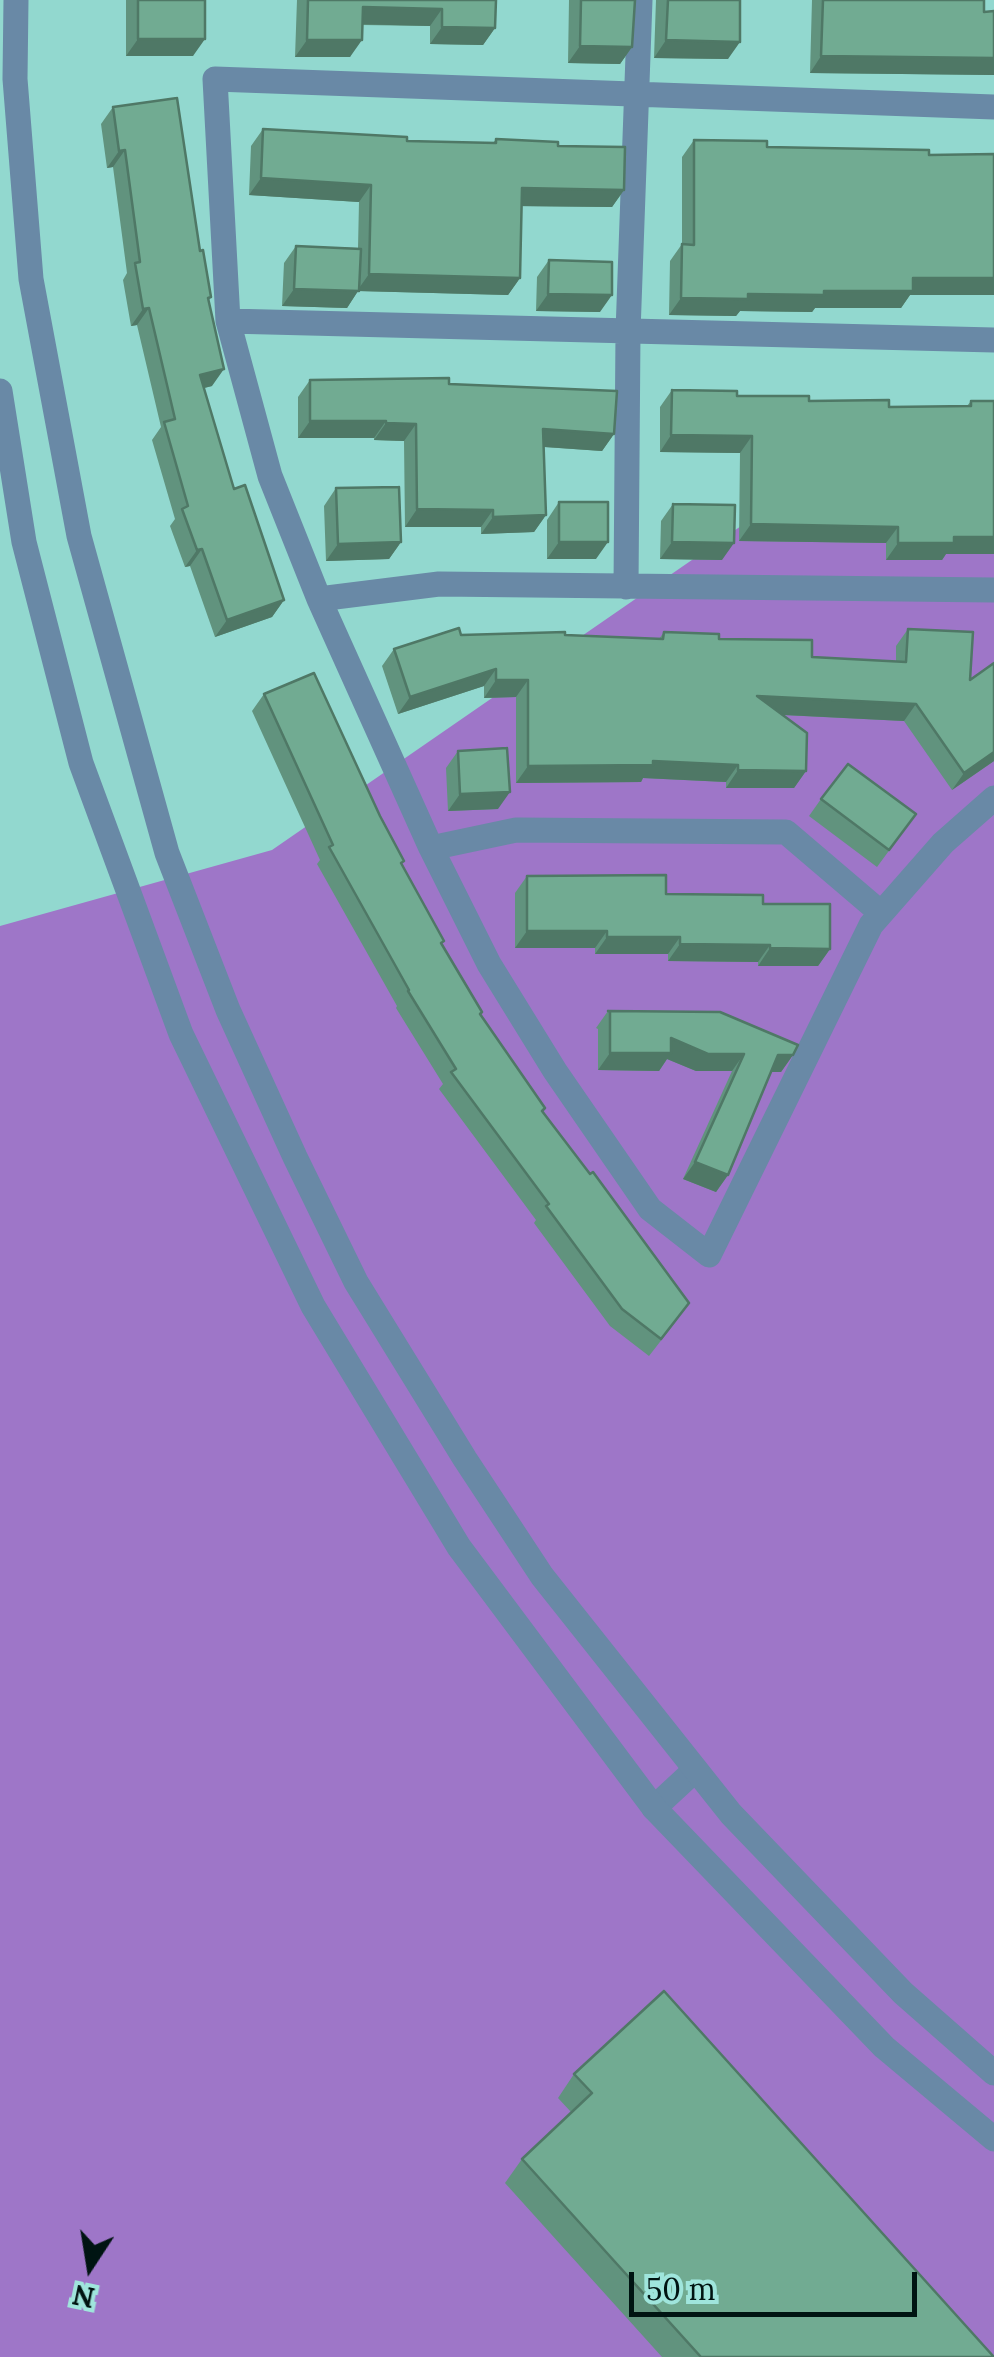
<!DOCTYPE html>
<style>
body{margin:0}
#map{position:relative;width:994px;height:2357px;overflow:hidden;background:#92d8cf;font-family:Lora,serif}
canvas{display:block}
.north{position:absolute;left:40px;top:2217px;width:100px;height:100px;-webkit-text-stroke:8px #9fe5dc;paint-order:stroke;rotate:192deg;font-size:28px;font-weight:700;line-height:40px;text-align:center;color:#001412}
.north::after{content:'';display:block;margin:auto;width:35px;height:45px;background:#001412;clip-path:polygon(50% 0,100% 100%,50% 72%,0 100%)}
.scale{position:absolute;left:629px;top:2272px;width:288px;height:45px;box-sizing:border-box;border:5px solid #001412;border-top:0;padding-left:12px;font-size:30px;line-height:35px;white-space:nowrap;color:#001412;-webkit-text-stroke:8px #9fe5dc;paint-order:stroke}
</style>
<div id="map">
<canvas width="994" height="2357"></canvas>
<div class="north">N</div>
<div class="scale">50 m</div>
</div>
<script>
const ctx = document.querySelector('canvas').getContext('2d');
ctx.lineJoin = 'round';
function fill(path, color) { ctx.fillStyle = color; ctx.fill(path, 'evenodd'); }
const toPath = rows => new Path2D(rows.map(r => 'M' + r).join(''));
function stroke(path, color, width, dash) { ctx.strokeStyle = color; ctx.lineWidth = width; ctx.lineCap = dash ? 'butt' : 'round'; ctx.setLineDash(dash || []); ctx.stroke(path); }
fill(toPath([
 [994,478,994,2357,0,2357,0,926,272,850,744,524]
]), '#9e76c8');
stroke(toPath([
 [994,107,215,79,228,321,270,476,319,599,431,848,489,964,555,1071,650,1209,709,1255,871,925,943,843,994,798],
 [228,321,994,340],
 [626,587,628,332,640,0],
 [319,599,439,584,994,590],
 [431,848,516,830,786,832,881,913],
 [654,1808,695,1770]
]), '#6989a6', 25);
stroke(toPath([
 [16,0,15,79,31,279,79,536,167,853,228,1010,295,1157,356,1282,465,1459,542,1576,731,1814,903,1993,994,2073],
 [0,391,24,542,81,763,181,1034,313,1306,459,1547,654,1808,884,2047,994,2139]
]), '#6989a6', 25);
fill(toPath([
 [126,0,205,0,193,56,126,56],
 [297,0,496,0,495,28,483,45,430,44,430,26,362,25,350,57,295,57],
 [569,0,635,0,632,47,620,64,568,63],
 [656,0,740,0,728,59,654,58],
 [812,0,984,0,984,12,994,11,994,75,810,73],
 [113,107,200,251,211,297,209,300,212,386,204,388,234,489,284,600,272,617,215,637,190,566,185,567,170,526,175,519,152,440,161,427,137,325,131,326,123,280,127,273,113,167,107,168,101,124],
 [263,129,407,141,493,143,496,139,558,146,624,190,612,207,521,206,520,278,508,295,358,291,347,308,282,306,284,263,296,246,358,248,359,202,249,195,251,146],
 [694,140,767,147,910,295,901,308,815,308,812,312,740,311,736,316,669,315,670,261,682,244,682,157],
 [549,260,600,312,536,311,537,277],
 [310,380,449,384,614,434,602,451,544,447,546,515,534,532,481,534,481,527,405,527,404,441,374,440,374,438,298,438,298,397],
 [672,390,889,407,967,406,971,401,994,401,946,554,942,560,886,560,886,543,739,541,740,453,660,452,660,407],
 [336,488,401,542,389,559,326,561,324,506],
 [559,502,596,559,547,559,547,520],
 [673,504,722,560,660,559,661,521],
 [908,629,970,680,994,663,994,761,952,790,904,721,783,715,806,771,794,788,726,788,726,782,643,778,641,782,516,783,516,697,484,698,484,686,398,714,382,666,394,649,461,635,565,635,659,639,664,632,719,639,812,657,896,661,896,646],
 [264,694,402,865,442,945,482,1012,480,1015,545,1108,543,1112,677,1320,649,1356,610,1326,534,1223,536,1220,439,1089,443,1084,396,1008,397,1006,317,864,320,860,252,711],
 [458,751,498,809,448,811,446,768],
 [821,799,916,814,877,867,809,816],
 [527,876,666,894,763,904,830,949,818,966,758,966,758,962,668,961,668,954,595,954,595,948,515,948,515,893],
 [608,1011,793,1055,781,1072,771,1072,728,1175,716,1192,683,1179,732,1071,696,1071,667,1059,659,1071,598,1070,598,1029,596,1028],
 [574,2074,994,2357,662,2357,505,2183,522,2159,571,2112,558,2098]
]), '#61937e');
fill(toPath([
 [363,7,442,9,430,26,351,24],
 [442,27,495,28,483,45,430,44],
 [138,39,205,39,193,56,126,56],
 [307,40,362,40,350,57,295,57],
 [666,40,740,42,728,59,654,58],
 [580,46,632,47,620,64,568,63],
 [821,56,994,58,994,75,810,73],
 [125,150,113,167,107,168,119,151],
 [261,178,371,185,359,202,249,195],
 [522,188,624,190,612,207,510,206],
 [369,274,520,278,508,295,358,291,347,308,282,306,294,289,357,291],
 [913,278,994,278,994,295,910,295,901,308,815,308,812,312,740,311,736,316,669,315,681,298,824,291],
 [548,294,612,295,600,312,536,311],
 [149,308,137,325,131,326,143,309],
 [224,369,212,386,188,392,200,375],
 [310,421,386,421,374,438,298,438],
 [386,423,416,424,404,441,374,440],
 [543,429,614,434,602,451,531,446],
 [671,435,752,436,740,453,660,452],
 [417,509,493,510,481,527,405,527],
 [546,515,534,532,481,534,493,517],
 [751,524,898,527,886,543,739,541],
 [954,537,994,537,994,554,946,554,942,560,886,560,898,543],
 [401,542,389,559,326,561,338,544],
 [559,542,608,542,596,559,547,559],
 [672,542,734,543,722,560,660,559],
 [202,549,190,566,185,567,197,550],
 [284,600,272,617,215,637,227,620],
 [496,669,484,686,398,714,410,697],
 [496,680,528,680,516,697,484,698],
 [757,696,916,704,904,721,745,713],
 [994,752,994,761,952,790,964,773],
 [653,761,738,765,726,782,643,778,641,782,516,783,528,766],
 [738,770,806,771,794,788,726,788],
 [510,792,498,809,448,811,460,794],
 [527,931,607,931,595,948,515,948],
 [607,937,680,937,668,954,595,954],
 [680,944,770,945,758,962,668,961],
 [770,948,830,949,818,966,758,966],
 [671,1038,744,1054,732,1071,696,1071,667,1059,659,1071,598,1070,610,1053],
 [778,1055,793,1055,781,1072,766,1072],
 [695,1162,728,1175,716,1192,683,1179]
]), '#4f7866');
const building = toPath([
 [138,0,205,0,205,39,138,39,138,0],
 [308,0,496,0,495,28,442,27,442,9,363,7,362,40,307,40,308,0],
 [581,0,635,0,632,47,580,46,581,0],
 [668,0,740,0,740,42,666,40,668,0],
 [823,0,984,0,984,12,994,11,994,58,821,56,823,0],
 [177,98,200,251,203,250,211,297,208,298,224,369,200,375,234,489,245,485,284,600,227,620,202,549,197,550,182,509,188,506,164,422,175,419,149,308,143,309,135,263,140,262,125,150,119,151,113,107,177,98],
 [263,129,407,137,407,141,496,143,496,139,558,142,558,146,625,147,624,190,522,188,520,278,369,274,371,185,261,178,263,129],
 [694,140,767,141,767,147,929,150,929,155,994,154,994,278,913,278,913,291,824,291,824,295,748,294,748,299,681,298,682,244,694,245,694,140],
 [296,246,361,249,359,291,294,289,296,246],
 [549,260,612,262,612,295,548,294,549,260],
 [449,378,449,384,617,391,614,434,543,429,546,515,493,517,493,510,417,509,416,424,386,423,386,421,310,421,310,380,449,378],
 [672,390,737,391,737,396,809,396,809,401,889,400,889,407,971,406,971,401,994,401,994,537,954,537,954,543,898,543,898,527,751,524,752,436,671,435,672,390],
 [399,487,401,542,338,544,336,488,399,487],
 [559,502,608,502,608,542,559,542,559,502],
 [673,504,735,505,734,543,672,542,673,504],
 [459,628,461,635,565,632,565,635,663,639,664,632,719,634,719,639,812,640,812,657,906,662,908,629,973,632,970,680,994,663,994,752,964,773,916,704,757,696,807,733,806,771,738,770,738,765,653,761,653,765,528,766,528,680,496,680,496,669,410,697,394,649,459,628],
 [314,673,380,816,404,861,401,863,444,941,441,943,482,1012,480,1014,545,1108,542,1111,590,1174,593,1172,689,1303,661,1339,622,1309,546,1206,549,1204,451,1072,456,1069,408,991,409,990,329,847,333,845,264,694,314,673],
 [507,748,510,792,460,794,458,751,507,748],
 [848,764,916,814,889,850,821,799,848,764],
 [666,875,666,894,763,895,763,904,830,904,830,949,770,948,770,945,680,944,680,937,607,937,607,931,527,931,527,876,666,875],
 [608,1011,720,1012,798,1045,793,1055,778,1055,728,1175,695,1162,744,1054,708,1054,671,1038,671,1053,610,1053,610,1012,608,1011],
 [664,1991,994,2357,701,2357,522,2159,592,2093,574,2074,664,1991]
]);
fill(building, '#71ab92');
stroke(building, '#4f7866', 2.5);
</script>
